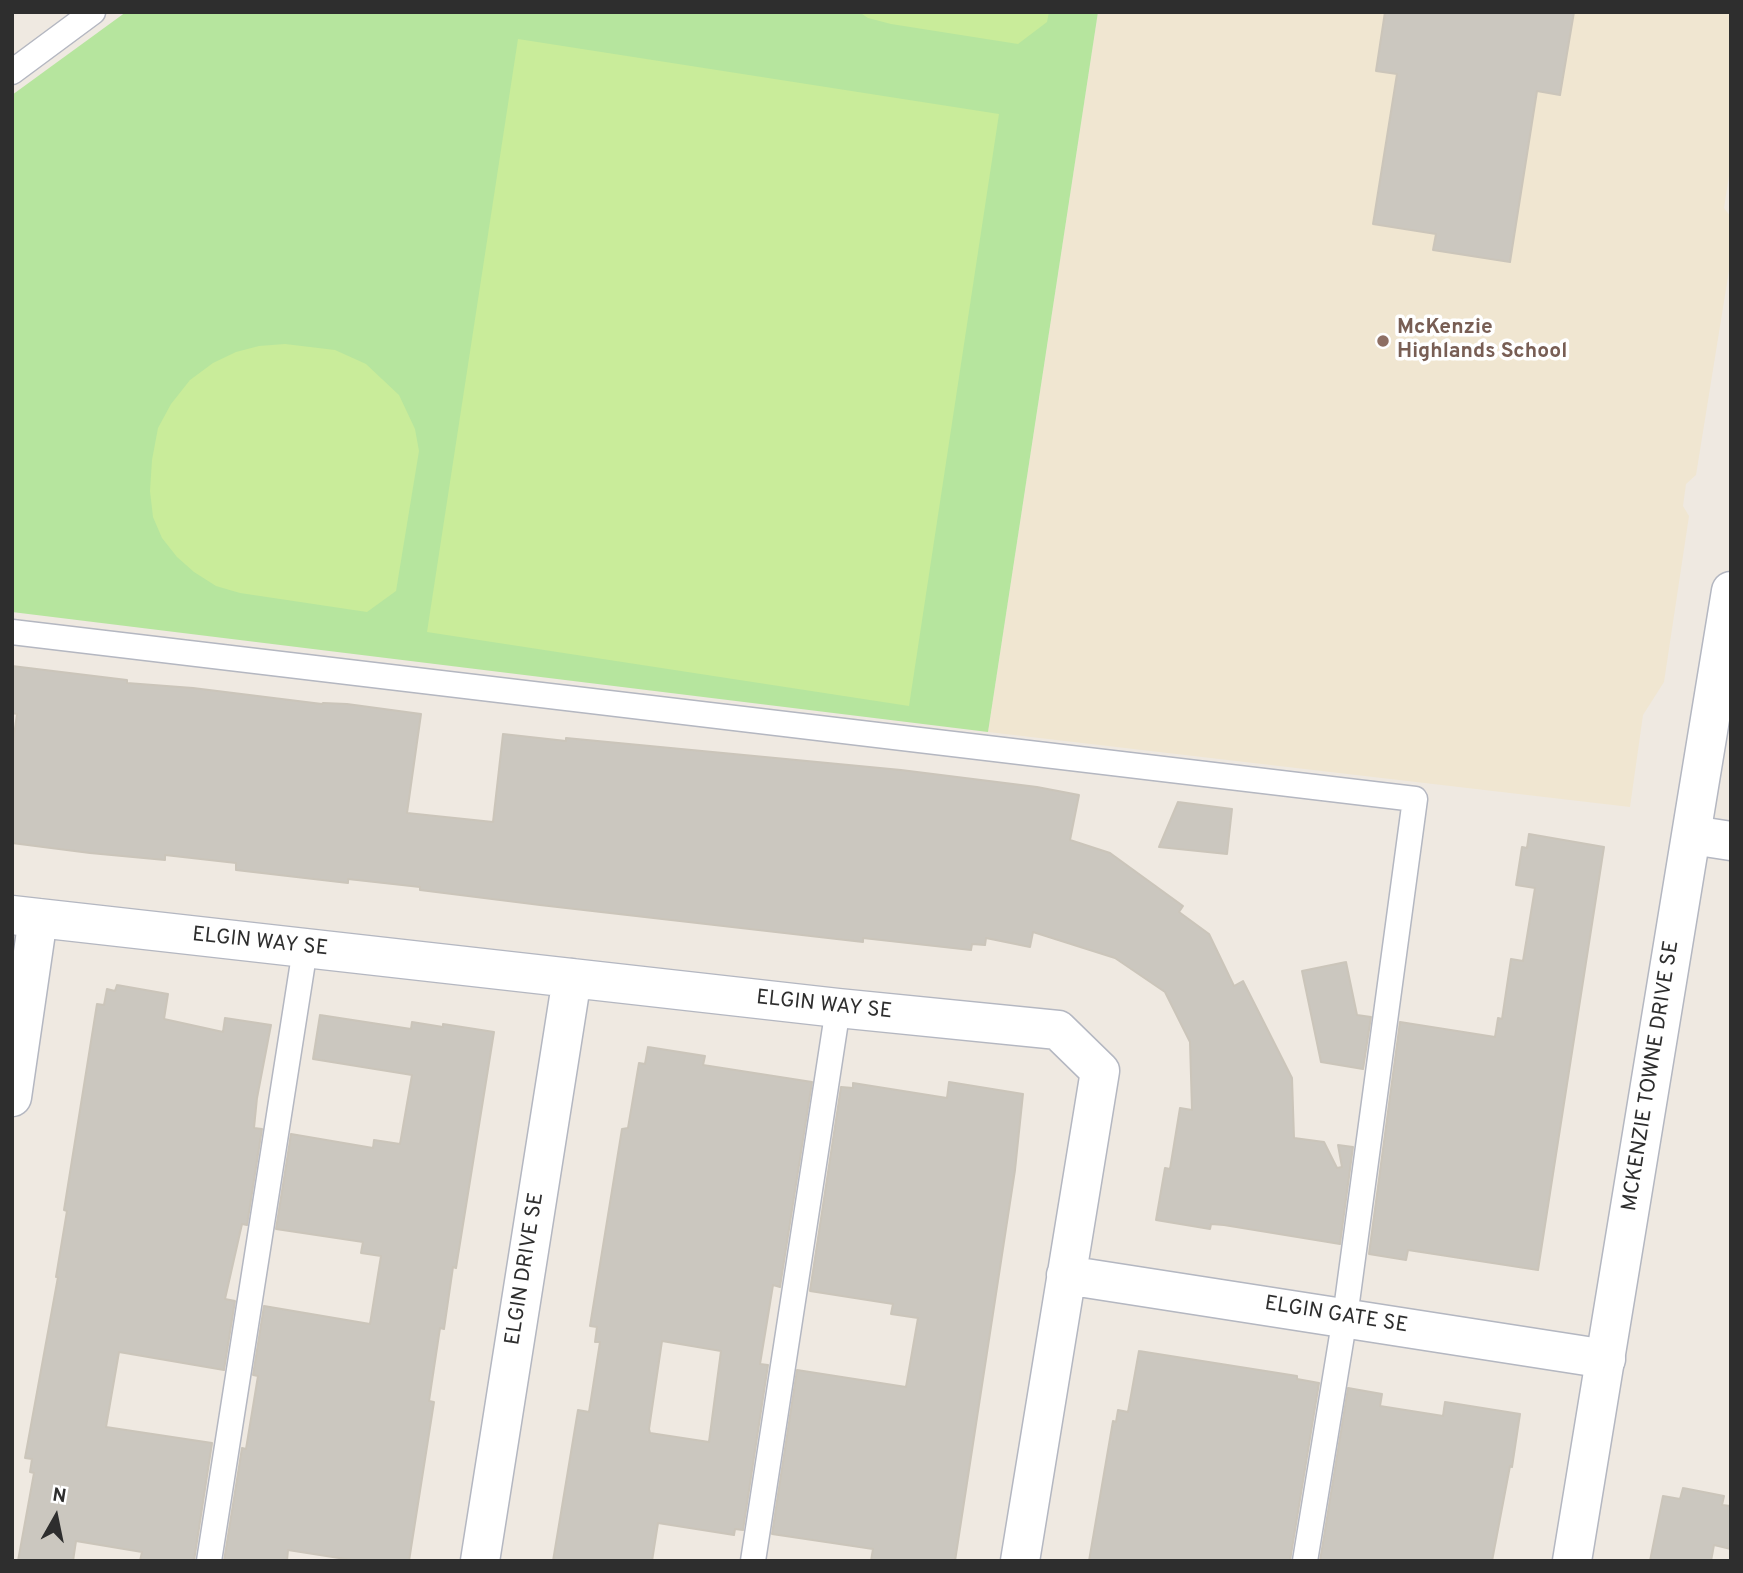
<!DOCTYPE html>
<style>
body{margin:0}
#map{position:relative;width:1743px;height:1573px;overflow:hidden;background:#efe9e1;font-family:Overpass,sans-serif}
canvas{display:block}
.frame{position:absolute;inset:0;border:14px solid #2e2e2e;pointer-events:none}
.north{position:absolute;left:21px;top:1482px;width:70px;height:70px;-webkit-text-stroke:5px #fff;paint-order:stroke;rotate:9deg;font-size:19px;font-weight:700;line-height:28px;text-align:center;color:#2e2e2e}
.north::after{content:'';display:block;margin:auto;width:24px;height:32px;background:#2e2e2e;clip-path:polygon(50% 0,100% 100%,50% 72%,0 100%)}
</style>
<div id="map">
<canvas width="1743" height="1573"></canvas>
<div class="frame"></div>
<div class="north">N</div>
</div>
<script>
const ctx = document.querySelector('canvas').getContext('2d');
ctx.lineJoin = 'round';
function fill(path, color) { ctx.fillStyle = color; ctx.fill(path, 'evenodd'); }
const toPath = rows => new Path2D(rows.map(r => 'M' + r).join(''));
function stroke(path, color, width, dash) { ctx.strokeStyle = color; ctx.lineWidth = width; ctx.lineCap = dash ? 'butt' : 'round'; ctx.setLineDash(dash || []); ctx.stroke(path); }
function drawText(font, color, halo, rows, align = 'center') {
  ctx.font = font + ' Overpass,sans-serif'; ctx.lineWidth = 7; ctx.setLineDash([]); ctx.textBaseline = 'middle'; ctx.strokeStyle = halo; ctx.fillStyle = color; for (const [text, x, y, turn = 0] of rows) {
    ctx.save(); ctx.translate(x, y); ctx.rotate((+turn || 0) * Math.PI / 180); ctx.textAlign = isNaN(turn) ? turn : align; if (halo) ctx.strokeText(text, 0, 0); ctx.fillText(text, 0, 0); ctx.restore();
  }
}
fill(toPath([
 [1098,12,1731,12,1731,163,1724,208,1731,217,1731,258,1696,475,1686,484,1683,506,1689,516,1664,682,1643,715,1630,807,988,732]
]), '#f0e6d1');
fill(toPath([
 [126,12,1098,12,988,732,12,612,12,95]
]), '#b6e59e');
fill(toPath([
 [859,12,1049,12,1047,22,1018,44,891,24,868,18],
 [518,39,999,114,909,706,427,632],
 [285,344,335,350,366,364,399,395,415,429,419,451,396,591,367,612,240,593,216,586,194,572,177,557,162,538,153,517,150,491,152,460,158,428,171,404,190,380,213,363,236,352,259,346]
]), '#c9ec9a');
const building = toPath([
 [1385,12,1574,12,1560,95,1537,91,1510,262,1433,250,1436,234,1373,224,1397,74,1376,71,1385,12],
 [12,666,127,680,127,683,193,688,322,704,323,703,347,704,421,714,407,813,493,822,503,734,566,741,566,738,901,770,1037,787,1079,795,1070,840,1110,853,1183,906,1179,912,1209,934,1234,986,1243,981,1292,1078,1294,1138,1324,1142,1337,1168,1342,1167,1338,1145,1353,1147,1340,1244,1224,1225,1211,1224,1210,1229,1156,1220,1165,1168,1170,1169,1180,1108,1192,1110,1190,1042,1165,992,1115,958,1033,932,1030,947,986,938,985,945,972,944,971,950,863,938,863,942,540,905,420,890,420,887,348,879,348,883,236,870,236,863,165,855,165,860,90,853,12,843,12,750,17,714,12,713,12,666],
 [1178,802,1232,809,1227,854,1159,847,1178,802],
 [1529,834,1604,847,1538,1270,1408,1250,1406,1260,1369,1254,1400,1022,1495,1037,1498,1018,1502,1019,1511,959,1523,961,1535,888,1516,885,1522,847,1527,848,1529,834],
 [1346,962,1357,1015,1371,1017,1363,1069,1321,1062,1302,971,1346,962],
 [117,985,168,994,164,1019,223,1032,225,1018,271,1025,257,1098,254,1128,262,1129,247,1225,242,1224,225,1299,235,1301,224,1370,119,1352,106,1427,212,1443,194,1561,140,1561,142,1552,76,1541,73,1561,18,1561,34,1473,30,1472,32,1459,25,1458,58,1277,56,1277,67,1211,64,1210,97,1004,104,1005,107,989,115,991,117,985],
 [320,1015,411,1029,412,1022,443,1027,443,1024,494,1032,456,1268,453,1267,444,1329,440,1328,429,1401,434,1402,409,1561,358,1561,288,1550,287,1561,224,1561,242,1448,246,1449,258,1376,253,1375,264,1306,370,1324,381,1256,361,1253,363,1242,276,1229,291,1134,373,1148,374,1140,400,1144,412,1075,313,1059,320,1015],
 [648,1047,705,1056,703,1065,812,1082,780,1287,773,1285,766,1328,760,1364,768,1365,743,1530,735,1529,734,1535,658,1523,652,1561,553,1561,578,1410,589,1412,600,1342,595,1342,597,1327,590,1326,622,1129,628,1128,639,1063,645,1064,648,1047],
 [662,1341,721,1351,709,1442,650,1433,649,1429,662,1341],
 [949,1082,1023,1094,1015,1170,955,1561,871,1561,873,1549,772,1534,797,1370,906,1387,918,1318,891,1314,893,1304,810,1291,841,1087,853,1088,853,1083,947,1098,949,1082],
 [1139,1351,1297,1376,1297,1379,1319,1383,1290,1561,1089,1561,1113,1421,1116,1422,1118,1410,1128,1412,1139,1351],
 [1348,1388,1382,1394,1380,1406,1443,1416,1445,1402,1520,1414,1512,1467,1510,1466,1492,1561,1320,1561,1348,1388],
 [1683,1488,1724,1496,1722,1505,1731,1506,1731,1549,1714,1545,1711,1561,1650,1561,1663,1496,1680,1499,1683,1488]
]);
fill(building, '#cbc7bf');
stroke(building, '#cbc5ba', 2);
const service = toPath([
 [12,72,93,12],
 [12,632,1415,799,1345,1317,1305,1561],
 [209,1561,305,949],
 [753,1561,838,1008]
]);
const minor = toPath([
 [1692,835,1731,841],
 [12,915,838,1008,1058,1030,1100,1071,1020,1561],
 [12,1097,38,918],
 [1066,1275,1606,1359],
 [480,1561,572,978]
]);
const tertiary = toPath([
 [1572,1561,1731,591]
]);
stroke(service, '#b4b7c1', 27);
stroke(minor, '#b4b7c1', 41);
stroke(tertiary, '#b4b7c1', 41);
stroke(service, '#fff', 24);
stroke(minor, '#fff', 38);
stroke(tertiary, '#fff', 38);
for (const [x, y, r, color] of [
 [1383,341,7,"#8d6e63"]
]) { const dot = new Path2D(); dot.arc(x, y, r, 0, 2 * Math.PI); ctx.fillStyle = color; ctx.fill(dot); stroke(dot, '#fff', 2.5); }
drawText('bold 21px', '#785e54', '#fff', [
 ["McKenzie",1397,329],
 ["Highlands School",1397,353]
], 'left');
drawText('21px', '#2e2e2e', '#fff', [
 ["ELGIN WAY SE",260,943,6],
 ["ELGIN WAY SE",824,1006,6],
 ["MCKENZIE TOWNE DRIVE SE",1652,1076,-81],
 ["ELGIN DRIVE SE",526,1269,-81],
 ["ELGIN GATE SE",1336,1316,9]
]);
</script>
